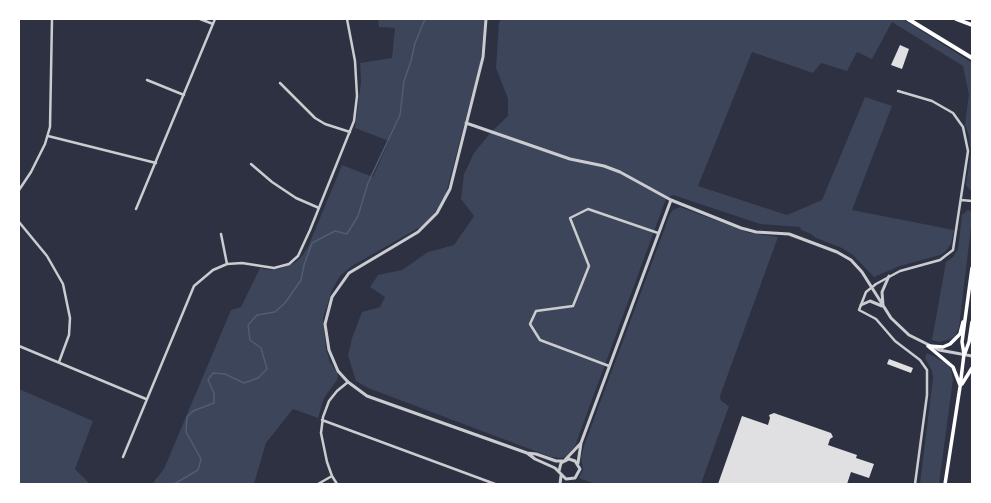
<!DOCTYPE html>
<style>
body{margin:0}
#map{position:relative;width:991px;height:503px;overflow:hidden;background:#2d3142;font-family:"IBM Plex Serif",serif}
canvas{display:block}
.frame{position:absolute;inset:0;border:20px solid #fff;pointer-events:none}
</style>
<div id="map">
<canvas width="991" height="503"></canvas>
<div class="frame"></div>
</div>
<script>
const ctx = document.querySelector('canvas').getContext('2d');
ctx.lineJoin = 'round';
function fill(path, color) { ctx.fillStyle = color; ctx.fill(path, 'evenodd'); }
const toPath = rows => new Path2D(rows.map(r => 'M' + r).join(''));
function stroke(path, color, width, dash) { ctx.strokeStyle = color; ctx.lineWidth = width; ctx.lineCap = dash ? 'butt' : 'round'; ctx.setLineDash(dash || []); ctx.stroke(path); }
fill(toPath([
 [378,19,485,19,480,64,445,197,431,218,422,226,352,266,340,276,332,290,323,318,326,349,330,362,338,374,337,380,324,398,318,418,293,409,266,443,254,484,152,484,164,469,231,310,241,307,260,268,269,270,279,269,296,262,302,256,308,247,342,165,373,177,389,141,355,128,361,82,360,63,392,58,395,28,379,27],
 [501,19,903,19,972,63,972,190,970,190,966,185,971,152,969,136,965,125,969,94,963,66,892,22,872,59,857,52,847,71,821,63,813,73,752,52,698,186,787,215,822,200,865,97,892,106,852,210,954,230,951,244,945,252,940,255,900,266,874,277,853,255,842,248,816,238,811,234,801,230,800,227,760,224,673,195,666,199,575,446,567,456,562,458,551,457,368,388,356,381,348,355,352,338,362,312,380,307,385,297,370,287,378,275,402,270,428,252,454,245,474,216,461,199,464,174,474,153,491,132,508,116,508,99,496,68,499,23],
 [680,207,750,233,778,237,720,396,721,401,729,406,701,484,596,484,584,480,579,478,583,470,581,457,584,446,670,214,673,210],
 [968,210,972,212,972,219,959,327,955,336,951,339,939,342,932,340,946,262,953,257,958,249,962,215],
 [927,353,948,364,951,369,953,379,939,484,920,484,933,378,932,371,925,358],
 [19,389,93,421,75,469,90,484,19,484]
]), '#3c4559');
stroke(toPath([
 [174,484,198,470,201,459,186,432,187,417,193,411,214,403,214,393,208,380,213,373,225,374,244,383,258,378,267,369,261,348,250,340,248,325,257,315,275,312,285,303,301,280,304,265,312,243,335,231,347,234,358,216,368,183,400,115,404,81,411,61,415,43,425,19]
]), '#4f5d75', 1.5);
fill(toPath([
 [900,45,909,49,902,69,891,65],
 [889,359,913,368,911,373,887,364],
 [774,413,831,433,833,437,830,439,828,445,857,455,856,458,874,464,869,478,851,472,847,484,718,484,742,416,768,425,770,418,769,415]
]), '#e0e0e3');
stroke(toPath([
 [200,19,213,24],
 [147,80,184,95],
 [280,83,315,118,325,124,350,132],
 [898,91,932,101,953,113,963,127,968,151,953,250,940,260,900,271,876,284,866,292,859,310,876,319,895,341,920,360,927,370,927,395,915,484],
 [48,136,156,163],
 [251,164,272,182,296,198,319,208],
 [19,190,31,172,45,144,50,127,52,19],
 [961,200,972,201],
 [136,209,215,19],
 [19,222,47,256,63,284,70,318,69,335,59,362],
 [221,234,227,264],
 [19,346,146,399],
 [609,366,540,340,530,324,536,311,573,306,589,266,570,218,588,209,658,233],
 [322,420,495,484],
 [123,457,194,286,213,270,227,264,242,263,274,268,289,264,298,256,310,230,354,121,357,96,355,61,347,19],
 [318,484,332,476],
 [337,484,332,476,327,462,321,433,323,417,329,401,337,391,348,382]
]), '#caccd0', 2.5);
stroke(toPath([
 [486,19,483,57,450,189,437,213,418,232,349,273,332,297,325,324,329,350,338,371,348,382,367,396,527,453,536,454,556,461,563,461],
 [466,123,570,159,604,166,620,172,671,200,741,228,756,232,789,234,837,252,851,260,862,272,891,318,909,335,939,350,972,356],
 [861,305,870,301,882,306],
 [883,305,882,292,889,276],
 [527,453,535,459,555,468,566,479,575,478,580,469,575,461,569,459,561,463,559,471],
 [565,460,581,443,671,200],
 [578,463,581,443],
 [560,484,561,476]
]), '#caccd0', 3);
stroke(toPath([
 [928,346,943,347,950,344,960,334,963,322],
 [928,346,953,367,960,385],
 [965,353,969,342,972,322],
 [962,384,972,368],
 [945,484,960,387,964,354,962,342,972,268]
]), '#fff', 3.5);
stroke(toPath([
 [908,19,972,58],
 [956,19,972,25]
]), '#fff', 4);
</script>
